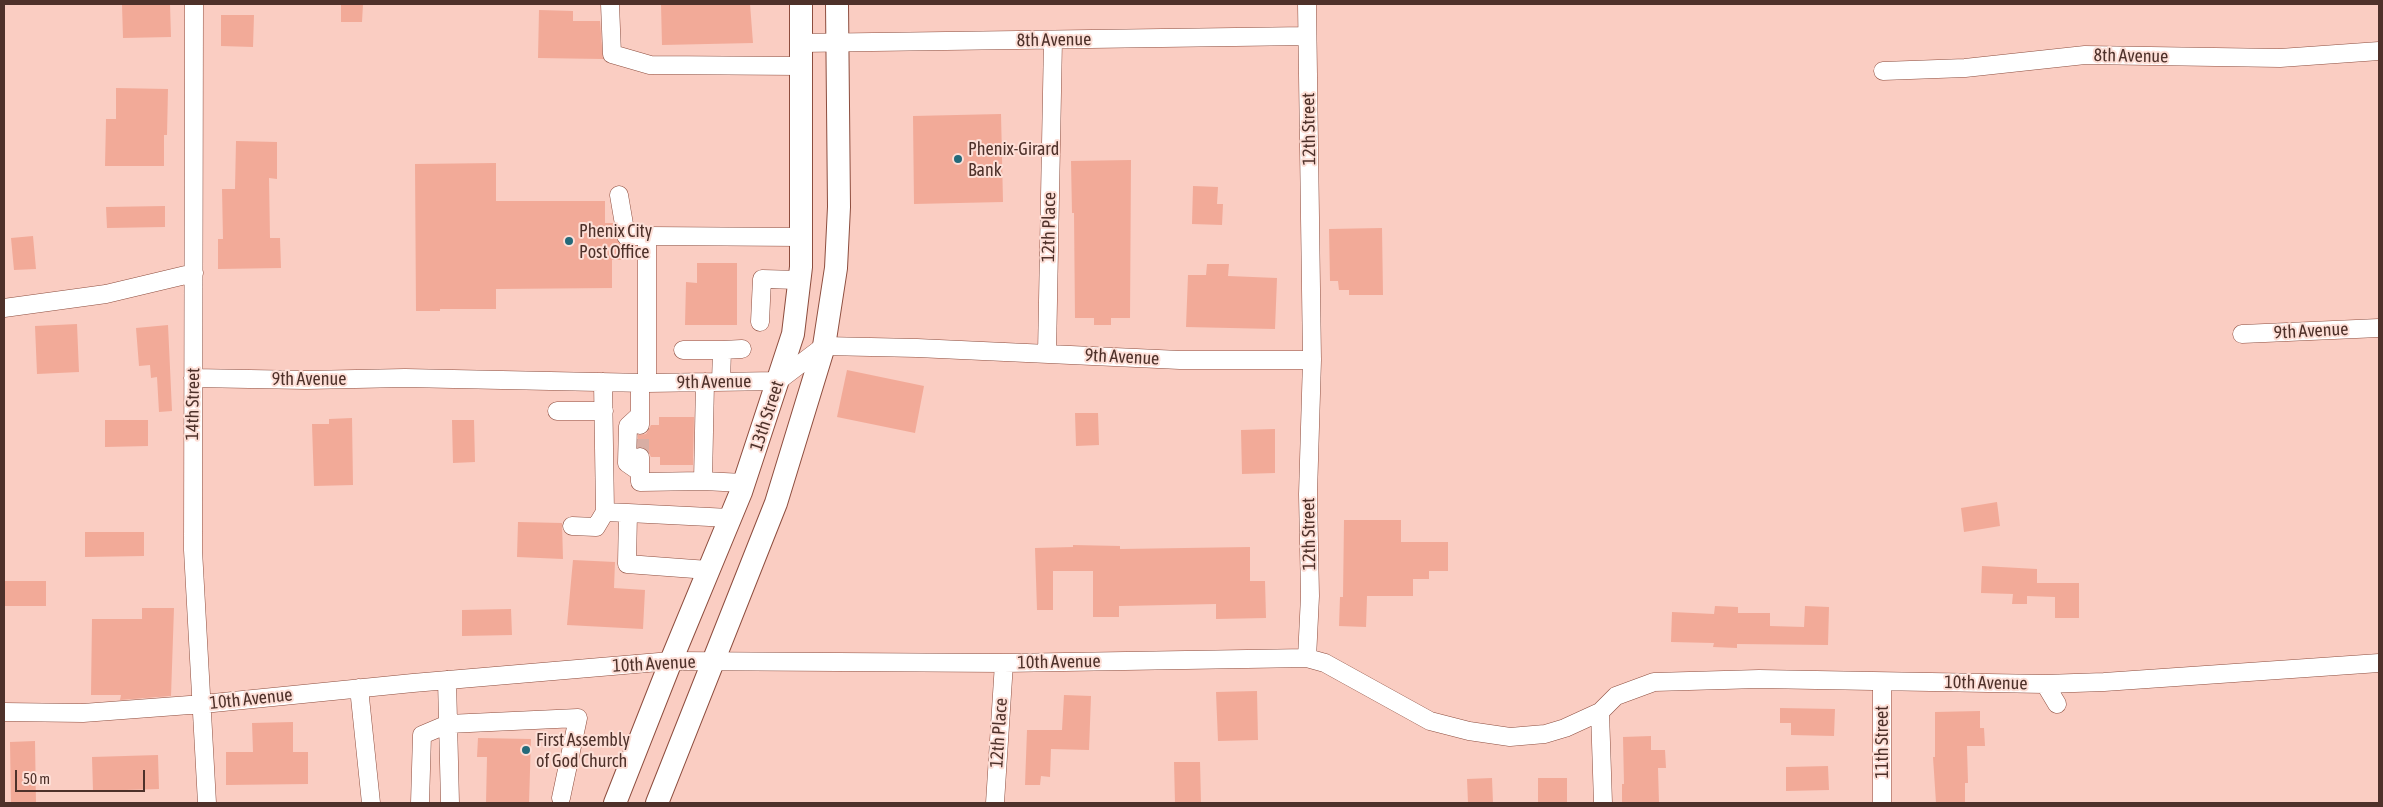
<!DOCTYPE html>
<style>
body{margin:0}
#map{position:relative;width:2383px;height:807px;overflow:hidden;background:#facdc2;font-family:"Asap Condensed",sans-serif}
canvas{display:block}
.frame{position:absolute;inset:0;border:5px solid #4e312a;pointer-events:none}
.scale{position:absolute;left:15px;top:770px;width:130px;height:22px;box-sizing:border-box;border:2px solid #4e312a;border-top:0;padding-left:6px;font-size:15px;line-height:18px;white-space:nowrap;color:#4e312a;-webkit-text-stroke:4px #fddfd7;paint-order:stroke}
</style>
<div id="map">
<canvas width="2383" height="807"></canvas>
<div class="frame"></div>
<div class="scale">50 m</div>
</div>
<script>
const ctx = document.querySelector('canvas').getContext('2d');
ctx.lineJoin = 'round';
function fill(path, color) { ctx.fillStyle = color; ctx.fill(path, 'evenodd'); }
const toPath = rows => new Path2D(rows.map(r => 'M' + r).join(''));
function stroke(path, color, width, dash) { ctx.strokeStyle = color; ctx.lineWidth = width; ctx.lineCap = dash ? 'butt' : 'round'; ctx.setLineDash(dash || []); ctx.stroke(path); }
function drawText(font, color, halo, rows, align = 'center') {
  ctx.font = font + ' "Asap Condensed",sans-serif'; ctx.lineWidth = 4; ctx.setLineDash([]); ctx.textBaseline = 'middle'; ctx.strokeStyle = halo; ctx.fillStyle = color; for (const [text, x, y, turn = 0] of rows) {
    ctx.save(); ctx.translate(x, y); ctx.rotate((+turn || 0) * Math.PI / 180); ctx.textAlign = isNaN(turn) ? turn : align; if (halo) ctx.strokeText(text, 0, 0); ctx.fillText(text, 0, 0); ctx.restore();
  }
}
fill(toPath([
 [122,4,170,4,171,37,123,38],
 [341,4,363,4,362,22,341,22],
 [661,4,750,4,753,43,662,45],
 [539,10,573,11,573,21,600,21,603,59,538,58],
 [221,15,254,15,253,47,221,46],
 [116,88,168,89,167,135,164,135,164,166,105,166,106,119,116,119],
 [1001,114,1003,202,914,204,913,116],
 [236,141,277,142,277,179,269,178,270,238,280,238,281,268,218,269,218,239,223,239,222,189,235,189],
 [1131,160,1130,318,1111,318,1111,325,1094,325,1094,318,1075,318,1074,213,1072,213,1071,161],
 [496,163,496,201,605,201,605,223,613,223,616,238,622,246,622,260,612,260,612,288,496,289,496,309,440,309,440,311,416,311,415,164],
 [1193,186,1218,187,1217,204,1223,204,1222,225,1192,224],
 [165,206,165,227,107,228,106,207],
 [1382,228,1383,295,1349,295,1349,290,1339,290,1338,281,1330,281,1329,229],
 [33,236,36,269,14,270,11,238],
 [697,263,737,263,737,325,685,325,686,282,697,283],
 [1207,264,1229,264,1228,276,1277,278,1275,329,1186,327,1188,275,1206,275],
 [77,324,79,372,37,374,35,326],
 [168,325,172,411,159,412,157,377,151,378,150,365,139,366,136,328],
 [847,370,924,386,915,433,837,417],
 [1075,413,1098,413,1099,445,1076,446],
 [659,417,694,417,693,465,660,465,660,457,651,457,646,448,638,447,638,435,646,434,651,425,659,425],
 [352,418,353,485,314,486,312,424,329,424,329,419],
 [105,420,148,420,148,446,105,447],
 [452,420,474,420,475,462,453,463],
 [1275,429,1275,473,1242,474,1241,430],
 [1997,502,2000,526,1964,532,1961,508],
 [1344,520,1401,520,1401,542,1448,542,1448,571,1429,571,1429,579,1413,579,1413,596,1367,596,1366,627,1339,626,1340,597,1343,597],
 [518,522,562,523,563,559,517,557],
 [85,532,144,532,144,556,85,557],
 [1073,545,1120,546,1120,549,1250,547,1250,581,1265,581,1266,618,1216,619,1216,604,1119,606,1119,617,1093,617,1093,571,1053,571,1053,610,1037,610,1035,548,1073,547],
 [573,560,615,562,614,588,645,590,643,629,567,625],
 [1982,566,2037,569,2037,583,2079,583,2079,618,2055,618,2055,597,2027,596,2027,604,2012,604,2013,594,1981,593],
 [4,581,46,581,46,606,4,606],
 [1715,606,1738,607,1738,613,1770,613,1770,626,1804,627,1805,606,1829,607,1828,645,1737,644,1737,648,1713,647,1714,643,1671,642,1672,612,1714,614],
 [142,608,174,608,171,696,120,700,121,695,91,695,92,619,142,619],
 [511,609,512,635,462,636,462,610],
 [1257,691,1258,740,1218,741,1216,692],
 [1064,695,1091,696,1089,750,1051,749,1050,777,1041,776,1040,785,1025,785,1027,730,1062,730],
 [1780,708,1835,709,1834,736,1791,735,1791,723,1780,723],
 [1980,711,1980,728,1984,728,1985,746,1967,746,1968,783,1965,783,1965,803,1936,803,1933,757,1935,757,1935,712],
 [293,722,293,752,308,752,308,784,226,785,226,752,253,752,252,723],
 [1651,736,1651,750,1665,750,1666,768,1658,768,1659,803,1622,803,1622,784,1624,784,1623,737],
 [478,738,531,739,529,803,486,803,487,757,477,757],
 [35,741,36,803,11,803,10,742],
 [158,755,159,789,93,791,92,757],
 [1174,762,1200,762,1201,803,1175,803],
 [1828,766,1829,790,1786,791,1786,767],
 [1492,778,1493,803,1468,803,1467,779],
 [1538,778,1567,778,1567,803,1538,803]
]), '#f2aa98');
stroke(toPath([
 [640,457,640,425]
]), '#d8aea4', 18, [18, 9]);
const minor = toPath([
 [194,4,193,550,207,803],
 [610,4,612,54,650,65,801,66],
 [1307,4,1312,360,1308,494,1310,596,1307,658],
 [801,43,1307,36],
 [1883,71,1965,68,2085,55,2280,58,2379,51],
 [619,195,626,236,647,236],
 [4,308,106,294,194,273],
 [760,322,762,279,799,280],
 [2242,334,2379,328],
 [683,350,722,350,721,382],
 [722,350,742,349],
 [1047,353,1053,40],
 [193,378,306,380,405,378,647,383,778,381,824,346,917,348,1180,360,1312,360],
 [603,382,605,512,628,513],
 [640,383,640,425],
 [647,383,647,236,801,237],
 [557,411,604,411],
 [640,415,628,426,627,463,640,472],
 [640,457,640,482,703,481,705,382],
 [703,481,744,483],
 [572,526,596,527,605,512],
 [708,570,627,564,628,513,730,518],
 [447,680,450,803],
 [1882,682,1882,803],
 [2045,684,2057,704],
 [359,688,371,803],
 [4,712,83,713,203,704,413,683,671,661,1004,663,1307,658,1325,663,1430,721,1469,731,1510,737,1545,734,1565,728,1600,712,1616,696,1654,682,1759,679,2045,684,2104,682,2379,663],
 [1600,712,1603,803],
 [420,803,422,735,448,724,578,718,561,798],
 [995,803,1004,663]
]);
const major = toPath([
 [615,803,671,661,741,492,793,334,801,267,801,4],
 [657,803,776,503,824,346,836,268,839,207,837,4]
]);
stroke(minor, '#8d4d3e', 19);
stroke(major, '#8d4d3e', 24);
stroke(minor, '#fff', 18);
stroke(major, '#fff', 22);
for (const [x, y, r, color] of [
 [958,159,5,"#256a7a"],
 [569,241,5,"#256a7a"],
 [526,750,5,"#256a7a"]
]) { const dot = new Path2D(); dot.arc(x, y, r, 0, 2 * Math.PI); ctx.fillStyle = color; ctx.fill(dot); stroke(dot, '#fddfd7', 2); }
drawText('18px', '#4e312a', '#fddfd7', [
 ["8th Avenue",1054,40,-1],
 ["8th Avenue",2131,56,1],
 ["12th Street",1309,129,-91],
 ["12th Place",1049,227,-89],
 ["9th Avenue",2311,331,-3],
 ["9th Avenue",1122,357,3],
 ["9th Avenue",309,379],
 ["9th Avenue",714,382,-1],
 ["14th Street",193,404,-89],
 ["13th Street",767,416,-72],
 ["12th Street",1309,534,-91],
 ["10th Avenue",1059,662,-1],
 ["10th Avenue",654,664,-3],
 ["10th Avenue",1986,683,1],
 ["10th Avenue",251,699,-6],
 ["12th Place",999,733,-86],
 ["11th Street",1882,742,-90]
]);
drawText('18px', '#4e312a', '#fddfd7', [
 ["Phenix-Girard",968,149],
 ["Bank",968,170],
 ["Phenix City",579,231],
 ["Post Office",579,252],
 ["First Assembly",536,740],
 ["of God Church",536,761]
], 'left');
</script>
